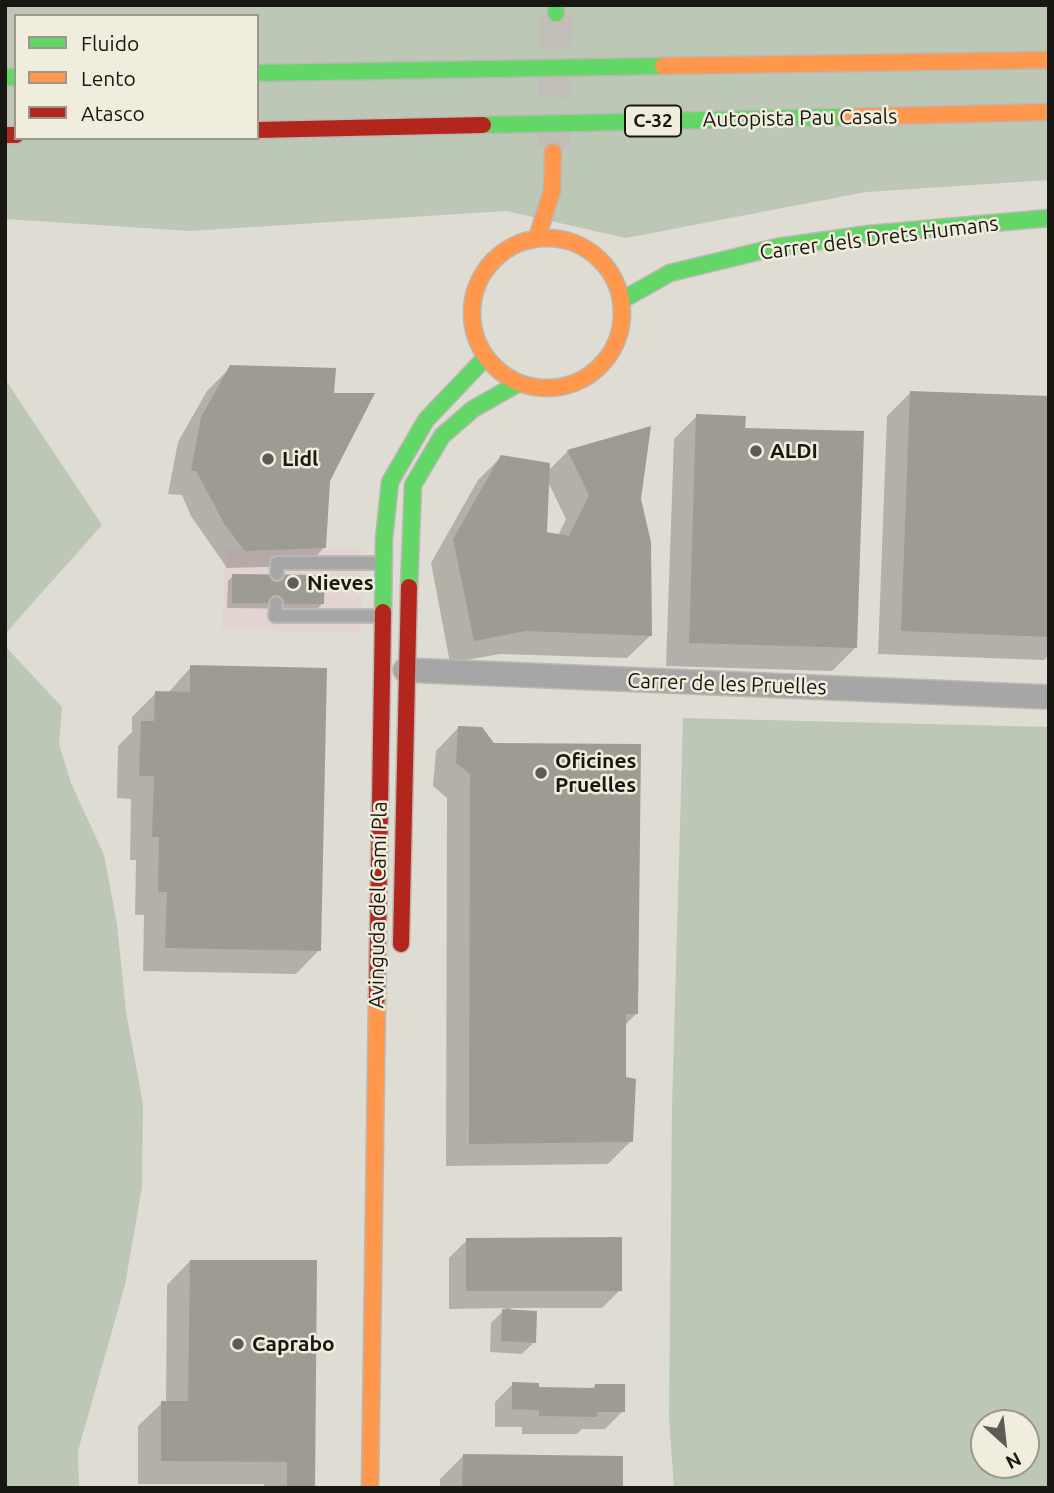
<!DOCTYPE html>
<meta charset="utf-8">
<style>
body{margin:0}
#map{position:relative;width:1054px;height:1493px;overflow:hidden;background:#dfdcd4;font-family:Ubuntu,sans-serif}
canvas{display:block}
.frame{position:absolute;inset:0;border:7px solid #191712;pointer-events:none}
.legend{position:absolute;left:14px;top:14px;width:245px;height:126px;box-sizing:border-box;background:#f0eddd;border:2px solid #9a978c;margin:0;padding:9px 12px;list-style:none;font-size:21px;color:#191712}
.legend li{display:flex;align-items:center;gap:14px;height:35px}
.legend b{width:35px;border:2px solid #9a978c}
.north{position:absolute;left:970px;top:1409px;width:70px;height:70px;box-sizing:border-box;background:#f0eddd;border:2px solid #9a978c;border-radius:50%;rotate:153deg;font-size:19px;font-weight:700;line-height:28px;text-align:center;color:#191712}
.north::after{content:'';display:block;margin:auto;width:24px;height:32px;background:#5e5c56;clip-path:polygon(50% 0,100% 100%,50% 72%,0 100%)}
</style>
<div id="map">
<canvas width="1054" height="1493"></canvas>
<div class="frame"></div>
<ul class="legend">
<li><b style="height:9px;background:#63d668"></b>Fluido</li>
<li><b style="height:9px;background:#ff974d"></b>Lento</li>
<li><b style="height:9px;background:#b3261e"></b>Atasco</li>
</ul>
<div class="north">N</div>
</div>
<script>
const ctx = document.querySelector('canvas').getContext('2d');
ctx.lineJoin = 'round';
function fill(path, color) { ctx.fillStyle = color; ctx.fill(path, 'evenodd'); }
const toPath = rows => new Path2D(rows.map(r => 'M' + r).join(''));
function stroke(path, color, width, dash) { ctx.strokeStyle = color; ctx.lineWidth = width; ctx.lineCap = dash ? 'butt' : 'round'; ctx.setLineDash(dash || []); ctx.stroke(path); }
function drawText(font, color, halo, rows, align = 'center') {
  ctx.font = font + ' Ubuntu,sans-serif'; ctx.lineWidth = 5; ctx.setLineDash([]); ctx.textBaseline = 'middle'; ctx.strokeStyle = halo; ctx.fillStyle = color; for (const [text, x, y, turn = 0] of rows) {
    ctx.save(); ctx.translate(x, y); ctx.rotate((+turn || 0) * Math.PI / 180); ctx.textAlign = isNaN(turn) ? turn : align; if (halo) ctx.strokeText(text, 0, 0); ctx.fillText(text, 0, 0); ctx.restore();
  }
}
fill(toPath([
 [226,548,362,549,361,632,222,630]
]), '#e4d4d1');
fill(toPath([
 [5,5,1049,5,1049,180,866,192,626,238,506,211,190,231,5,219],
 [16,16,257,16,257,138,16,138],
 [5,379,102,525,5,634],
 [5,646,62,707,59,744,71,783,104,855,117,924,126,1012,143,1104,142,1187,125,1285,78,1451,79,1488,5,1488],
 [683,718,1049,727,1049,1488,674,1488,669,1418,672,1107],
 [984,1423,1026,1423,1026,1465,984,1465]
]), '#bcc7b6');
fill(toPath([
 [231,367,329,480,324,548,306,566,227,568,191,516,182,495,168,494,178,442,207,391],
 [910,393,1049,398,1049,655,1044,660,878,654,887,416],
 [697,416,743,429,855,648,832,671,666,666,674,439],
 [649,428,640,499,651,635,627,658,500,654,450,663,431,563,478,480,502,456,548,471,568,451],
 [548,482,566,519,558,536,545,533],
 [233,576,323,603,317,609,227,608,228,581],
 [191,667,319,950,296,974,143,971,144,915,135,915,136,860,130,860,131,799,117,798,118,746,132,732,132,717,156,693,168,693],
 [459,727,637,1013,624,1026,624,1079,631,1141,608,1164,446,1166,447,798,433,786,436,751],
 [467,1240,620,1290,602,1308,510,1308,534,1342,522,1354,490,1352,491,1323,506,1308,449,1309,449,1258],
 [190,1261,313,1488,264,1488,264,1484,138,1484,138,1426,162,1403,166,1403,167,1285],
 [513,1384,537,1389,592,1389,596,1385,623,1411,605,1429,582,1429,577,1434,522,1434,522,1427,495,1427,495,1402],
 [463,1456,621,1488,440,1488,440,1479]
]), '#0003');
fill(toPath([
 [230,365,336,368,334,393,375,393,330,481,326,548,245,551,225,525,196,471,191,471,201,417],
 [910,391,1049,396,1049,637,901,631],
 [696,414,746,416,745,428,864,431,857,648,689,643],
 [651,426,641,499,651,542,652,636,525,631,474,641,453,539,501,455,550,463,547,532,569,536,589,495,567,450],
 [232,574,325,575,324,604,232,603],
 [190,665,327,668,321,951,165,948,167,892,158,892,159,837,152,837,154,776,139,776,141,721,154,721,155,691,190,692],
 [458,726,482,727,494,743,641,744,638,1014,626,1014,626,1077,636,1079,633,1142,469,1144,470,774,456,763],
 [622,1237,622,1291,466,1291,466,1238],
 [190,1260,317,1260,315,1488,287,1488,287,1462,161,1461,161,1401,188,1401],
 [502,1309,537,1311,536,1343,501,1341],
 [512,1382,539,1383,539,1387,595,1388,595,1384,625,1384,625,1412,597,1412,597,1417,539,1416,539,1410,512,1409],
 [463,1454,623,1456,623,1488,462,1488]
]), '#9e9b92');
stroke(toPath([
 [554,147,556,13]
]), '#c1beb7', 33, [33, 17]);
const lane = toPath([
 [277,574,277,563,383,563],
 [276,603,275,616,381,616]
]);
const street = toPath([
 [405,670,1049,697]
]);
const fast = toPath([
 [556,5,556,13],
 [257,73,663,66],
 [5,77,16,77],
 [483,125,845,117],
 [622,300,670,273,777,247,869,234,1049,218],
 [409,587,413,485,442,436,473,409,519,383],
 [383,612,384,539,390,482,426,420,486,357]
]);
const slow = toPath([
 [663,66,1049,60],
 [845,117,1049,112],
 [537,238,552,191,553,152],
 '472 313a75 75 0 1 1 150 0a75 75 0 1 1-150 0Z',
 [370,1488,377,998]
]);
const jam = toPath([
 [257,130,483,125],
 [5,135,16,135],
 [401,944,409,587],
 [377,998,383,612]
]);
stroke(lane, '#bbb8b2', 16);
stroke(street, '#bbb8b2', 26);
stroke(fast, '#bbb8b2', 19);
stroke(slow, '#bbb8b2', 19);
stroke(jam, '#bbb8b2', 19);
stroke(lane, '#a5a6a5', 12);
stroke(street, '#a5a6a5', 23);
stroke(fast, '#63d668', 16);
stroke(slow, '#ff974d', 16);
stroke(jam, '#b3261e', 16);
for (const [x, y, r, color] of [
 [756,451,7,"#5e5c56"],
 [268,459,7,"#5e5c56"],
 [293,583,7,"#5e5c56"],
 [541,773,7,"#5e5c56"],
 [238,1344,7,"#5e5c56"]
]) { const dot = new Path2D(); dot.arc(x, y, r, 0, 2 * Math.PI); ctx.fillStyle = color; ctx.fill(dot); stroke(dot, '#f0eddd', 2.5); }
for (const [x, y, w] of [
 [653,121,56]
]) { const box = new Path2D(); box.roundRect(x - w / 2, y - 15.5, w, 31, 5); ctx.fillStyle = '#f0eddd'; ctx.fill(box); stroke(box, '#191712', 2); }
drawText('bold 19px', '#191712', null, [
 ["C-32",653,121]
]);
drawText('21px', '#191712', '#f0eddd', [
 ["Autopista Pau Casals",800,118,-1],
 ["Carrer dels Drets Humans",879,238,-7],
 ["Carrer de les Pruelles",727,684,2],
 ["Avinguda del Camí Pla",378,905,-89]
]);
drawText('bold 21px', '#191712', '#f0eddd', [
 ["ALDI",770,451],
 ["Lidl",282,459],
 ["Nieves",307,583],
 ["Oficines",555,761],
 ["Pruelles",555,785],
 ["Caprabo",252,1344]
], 'left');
</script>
